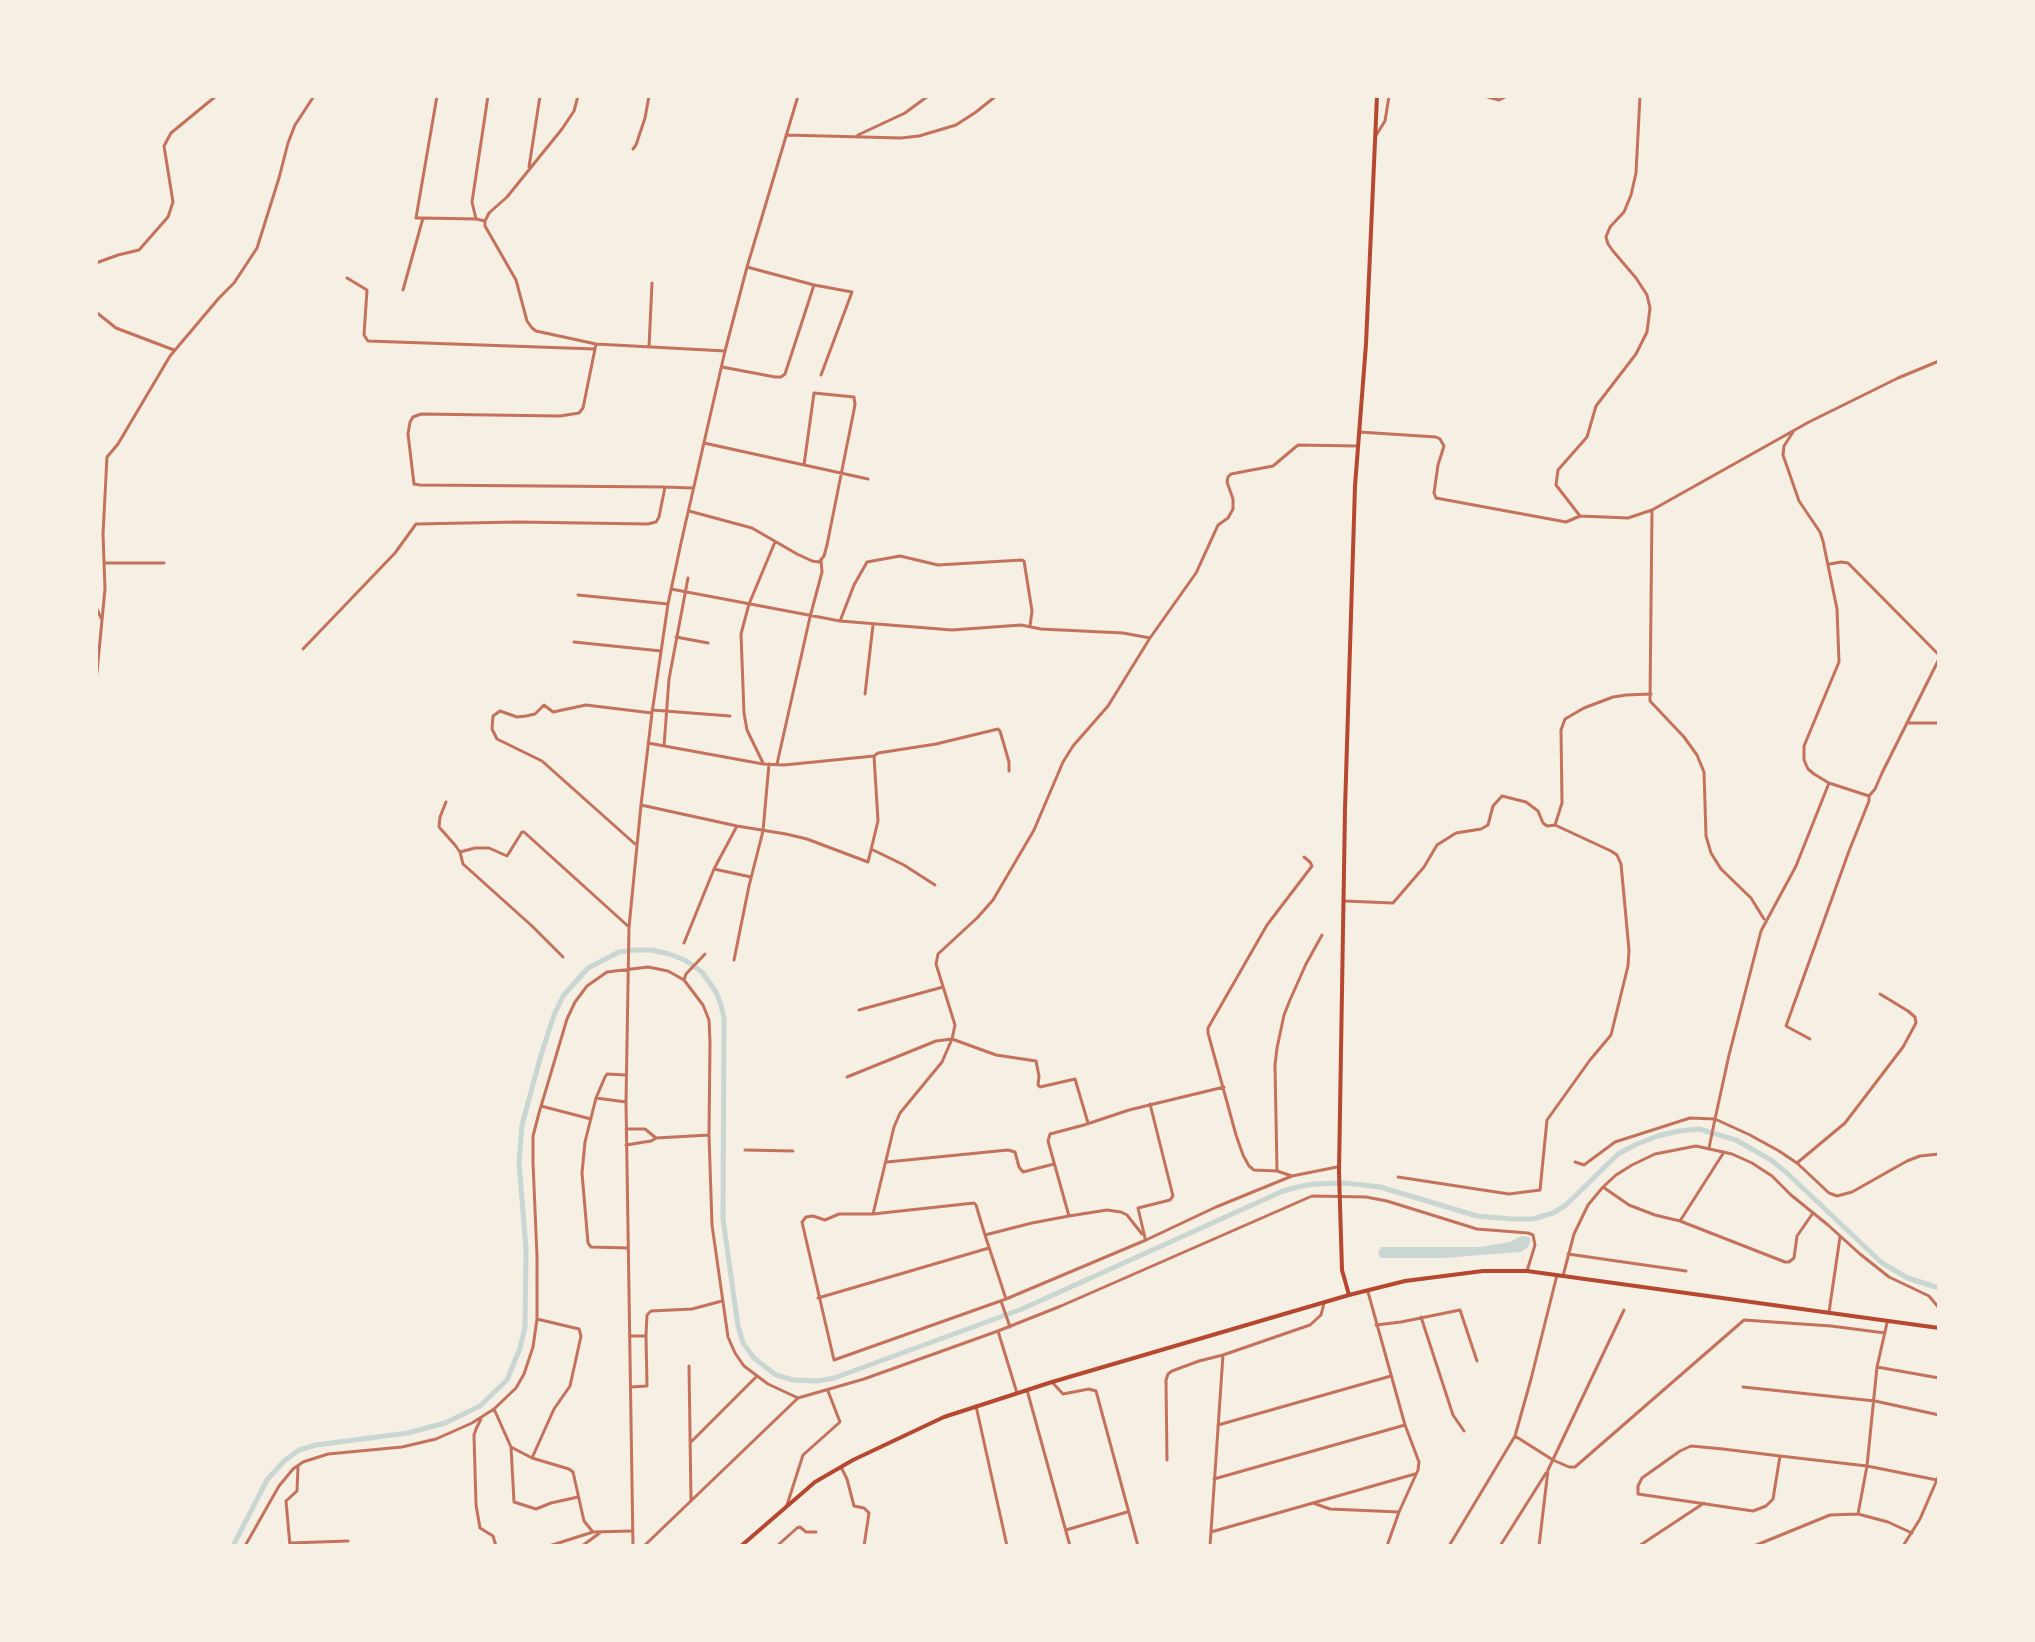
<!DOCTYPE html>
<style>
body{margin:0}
#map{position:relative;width:2035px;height:1642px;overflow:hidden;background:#f6efe4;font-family:Spectral,serif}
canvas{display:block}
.frame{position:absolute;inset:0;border:98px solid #f6efe4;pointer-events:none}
</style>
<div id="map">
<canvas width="2035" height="1642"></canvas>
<div class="frame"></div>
</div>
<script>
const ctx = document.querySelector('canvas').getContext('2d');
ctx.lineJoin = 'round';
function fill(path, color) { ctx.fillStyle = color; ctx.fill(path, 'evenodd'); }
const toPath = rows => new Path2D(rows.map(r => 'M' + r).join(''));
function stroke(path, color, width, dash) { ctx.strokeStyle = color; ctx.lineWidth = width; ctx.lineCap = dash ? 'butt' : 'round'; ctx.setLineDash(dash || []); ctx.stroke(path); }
fill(toPath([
 [1522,1236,1529,1237,1531,1240,1527,1248,1520,1252,1443,1258,1384,1258,1380,1257,1378,1253,1381,1247,1480,1247,1510,1242]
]), '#c9d6d2');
stroke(toPath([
 [233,1546,267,1480,284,1461,299,1450,316,1445,408,1433,445,1423,480,1406,507,1380,520,1348,525,1327,526,1249,519,1162,522,1125,541,1055,554,1015,563,996,588,968,619,952,635,950,652,950,669,954,685,960,702,972,716,992,721,1005,724,1018,723,1219,738,1326,743,1343,754,1358,776,1375,793,1380,818,1381,834,1378,1022,1309,1283,1191,1298,1187,1313,1184,1344,1183,1380,1187,1477,1216,1512,1219,1533,1219,1553,1213,1566,1205,1618,1154,1637,1144,1658,1136,1679,1131,1699,1129,1736,1140,1771,1160,1787,1173,1882,1263,1908,1278,1939,1288]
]), '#c9d6d2', 5);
stroke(toPath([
 [488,96,472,202,476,219,485,221,485,226,516,280,527,321,532,328,536,331,596,344,725,351],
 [1484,96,1499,100,1507,96],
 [1640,96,1636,173,1631,195,1624,212,1610,227,1606,237,1608,244,1613,251,1636,278,1647,295,1650,308,1647,332,1636,354,1596,406,1587,437,1558,470,1556,485,1580,516,1628,518,1652,510,1809,422,1898,378,1939,361],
 [786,135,901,138,919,136,956,125,976,112,996,96],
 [858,135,905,113,928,96],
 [1375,137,1385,121,1389,96],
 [633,149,636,145,645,118,649,96],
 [529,167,540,96],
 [423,218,416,218,437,96],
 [485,221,489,213,507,197,562,129,574,111,578,96],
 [96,263,118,255,139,250,168,217,173,202,164,146,171,133,216,96],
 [747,267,814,285,852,292,821,375],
 [347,278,367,290,364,335,368,341,595,349],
 [403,290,423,218,476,219],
 [96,312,116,328,174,350],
 [596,344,583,408,579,413,560,416,421,414,413,417,410,422,408,434,414,484,420,485,665,487,693,488],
 [649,347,652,283],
 [722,367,775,377,781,377,785,374,814,285],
 [1359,432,1436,437,1440,439,1444,446,1438,465,1434,493,1436,498,1566,522,1580,516],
 [1793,432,1784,446,1783,455,1799,501,1820,532,1823,541,1837,609,1839,662,1804,746,1804,760,1808,769,1814,774,1829,783],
 [704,443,868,479],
 [1652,510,1650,701,1684,737,1697,755,1704,772,1706,836,1711,853,1721,869,1751,898,1764,919],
 [689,511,752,528,797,554,812,561,819,562,824,556,827,545,855,405,854,397,814,393,804,465],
 [104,563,164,563],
 [1830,564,1841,562,1848,563,1939,655],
 [671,589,840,621,952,630,1021,625,1041,629,1123,633,1150,638],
 [578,595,668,604],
 [96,607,101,618],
 [840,621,854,585,867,562,900,556,938,565,1022,560,1024,561,1032,611,1030,626],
 [676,637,708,643],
 [574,642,661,651],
 [303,649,395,553,416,524,517,522,648,524,656,522,659,517,665,487],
 [1939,659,1882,773,1875,789,1869,796,1829,783,1796,866,1761,931,1729,1055,1715,1119,1750,1135,1779,1151,1797,1163,1829,1193,1837,1196,1852,1192,1907,1161,1920,1156,1939,1154],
 [96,682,105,589,103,534,107,457,118,444,170,356,219,298,234,283,257,248,279,178,288,143,295,125,314,96],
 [865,694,873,625],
 [652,710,730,716],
 [1907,723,1939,723],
 [648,743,763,764,784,765,874,756,878,753,936,744,998,729,1000,731,1009,762,1009,771],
 [664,746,669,679,688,578],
 [763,763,747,730,744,713,741,634,749,604,775,542],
 [777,764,810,617,822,572,821,560],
 [446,802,440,817,439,827,455,845,460,852,463,864,532,926,563,957],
 [641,805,737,826,786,834,807,839,868,862,878,821,874,756],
 [635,844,542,761,497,739,492,729,493,716,500,711,517,717,526,716,535,714,544,705,553,712,586,705,652,713],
 [871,849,904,865,935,885],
 [460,852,475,848,489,848,507,856,522,832,524,832,629,927],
 [714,869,751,877],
 [1344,901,1393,903,1424,867,1437,845,1456,833,1481,829,1488,825,1493,806,1502,796,1526,802,1538,811,1543,823,1547,826,1555,825,1562,803,1561,730,1565,719,1584,708,1613,697,1626,695,1651,694],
 [684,943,714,869,737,826],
 [734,960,749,886,763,831,769,764],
 [684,980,686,974,705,954],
 [859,1010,943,987],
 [1810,1039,1786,1026,1849,851,1869,801,1869,796],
 [626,1075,607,1074,605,1077,596,1098,585,1142,582,1173,588,1243,591,1247,628,1248],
 [847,1077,936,1041,952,1039,996,1055,1036,1061,1039,1076,1038,1085,1040,1087,1075,1079,1088,1123],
 [1224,1087,1129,1110,1084,1125,1050,1134,1048,1141,1069,1216,1032,1223,985,1235,976,1205,974,1203,873,1214,894,1127,900,1113,942,1062,952,1039,955,1025,936,964,938,954,977,918,993,900,1034,830,1063,762,1073,746,1108,706,1150,638,1196,573,1218,525,1228,518,1233,509,1233,499,1227,482,1228,477,1231,474,1273,466,1298,445,1358,446],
 [596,1098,626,1102],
 [541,1106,591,1119],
 [626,1129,645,1129,656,1138,709,1135],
 [626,1145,651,1141,656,1138],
 [745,1150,793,1151],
 [887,1162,1008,1150,1015,1152,1019,1167,1023,1172,1054,1164],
 [1575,1162,1584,1165,1615,1142,1690,1118,1715,1119,1709,1148],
 [1797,1163,1845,1123,1903,1047,1916,1023,1915,1017,1908,1011,1880,994],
 [1277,1171,1275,1065,1277,1048,1284,1015,1290,1000,1306,964,1322,935],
 [1292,1176,1277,1171,1254,1170,1249,1166,1243,1155,1236,1135,1208,1033,1208,1028,1267,925,1312,866,1310,862,1304,857],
 [1398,1177,1509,1194,1540,1190,1547,1120,1590,1060,1611,1035,1628,966,1629,950,1621,864,1617,855,1611,851,1555,825],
 [1603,1187,1629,1205,1655,1215,1680,1221,1785,1262,1789,1262,1794,1258,1797,1236,1813,1213],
 [873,1214,839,1214,825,1220,813,1216,806,1217,802,1222,834,1360,1006,1299],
 [1069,1216,1107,1210,1121,1212,1127,1215,1142,1234],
 [1680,1221,1724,1152],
 [985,1235,1006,1299,1146,1240,1216,1207,1292,1176,1337,1167],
 [1145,1238,1138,1208,1170,1200,1173,1196,1150,1104],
 [1568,1254,1686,1271],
 [1563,1276,1574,1234,1588,1205,1603,1187,1616,1175,1632,1165,1655,1154,1696,1146,1732,1154,1752,1163,1772,1176,1791,1195,1828,1225,1860,1254,1889,1277,1929,1296,1939,1308],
 [1368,1292,1405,1425,1419,1462,1418,1470,1399,1512,1387,1546],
 [818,1298,989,1248],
 [1001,1301,1010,1327],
 [1829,1312,1840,1237],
 [1421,1317,1453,1415,1464,1431],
 [1887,1323,1877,1367,1939,1378],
 [1376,1325,1401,1322,1460,1310,1477,1361],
 [998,1331,1017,1393],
 [630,1336,646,1336,647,1315,651,1311,692,1309,722,1301],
 [689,1366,691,1500],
 [1877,1367,1867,1466,1858,1514,1888,1522,1912,1533],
 [1052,1382,1063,1394,1089,1389,1096,1391,1138,1546],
 [631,1387,647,1386,646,1336],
 [1743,1387,1875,1401,1939,1415],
 [1027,1390,1070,1546],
 [976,1406,1007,1546],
 [494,1409,511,1447,532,1458,569,1469,573,1472,584,1521,593,1532],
 [481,1419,476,1429,474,1435,476,1505,480,1528,493,1536,496,1546],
 [1218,1425,1391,1376],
 [1515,1436,1553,1460,1569,1467,1575,1467,1744,1320,1831,1326,1885,1333],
 [690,1443,757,1376],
 [511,1447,514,1502,536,1509,551,1503,578,1497],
 [1780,1456,1773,1499,1766,1506,1753,1511,1638,1494,1638,1486,1642,1478,1680,1451,1691,1446,1723,1449,1780,1456,1867,1466,1937,1480],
 [532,1458,554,1409,570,1386,581,1336,579,1329,537,1319],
 [1167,1460,1166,1380,1168,1374,1172,1371,1199,1361,1223,1355,1310,1325,1321,1315,1324,1303],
 [841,1467,847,1479,854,1506,864,1508,869,1513,864,1546],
 [1214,1479,1405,1425],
 [1313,1503,1330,1509,1399,1512],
 [787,1505,803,1455,840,1422,828,1391],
 [1066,1530,1127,1512],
 [1211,1532,1415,1474],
 [290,1543,348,1541],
 [245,1546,279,1486,293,1469,303,1462,328,1454,402,1447,436,1439,472,1423,494,1409,516,1388,524,1374,533,1347,537,1319,537,1256,533,1163,533,1136,539,1113,567,1019,575,1002,587,986,607,972,648,967,668,971,684,980,703,1005,709,1020,710,1042,709,1135,712,1225,728,1337,735,1353,744,1366,768,1384,798,1398,864,1379,998,1331,1061,1306,1312,1196,1366,1197,1387,1201,1477,1229,1528,1233,1533,1235,1535,1245,1527,1271],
 [290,1546,286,1501,297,1491,298,1467],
 [549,1546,593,1532,631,1531],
 [582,1546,601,1532],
 [633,1546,626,1102,629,927,641,805,652,713,668,604,681,543,725,351,747,267,798,96],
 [644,1546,797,1399],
 [777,1546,797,1528,800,1527,806,1532,816,1532],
 [1210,1546,1223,1355],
 [1449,1546,1515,1436,1531,1379,1557,1275],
 [1500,1546,1546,1473],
 [1539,1546,1548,1470,1624,1310],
 [1639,1546,1704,1503],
 [1754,1546,1830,1515,1858,1514],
 [1903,1546,1920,1519,1939,1475]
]), '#c5725c', 3);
stroke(toPath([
 [1349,1295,1342,1270,1339,1172,1345,809,1355,486,1366,344,1377,96]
]), '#b5482f', 4);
stroke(toPath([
 [741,1546,815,1482,853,1460,944,1417,1052,1382,1349,1295,1405,1281,1483,1271,1527,1271,1939,1328]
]), '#b5482f', 4);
</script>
